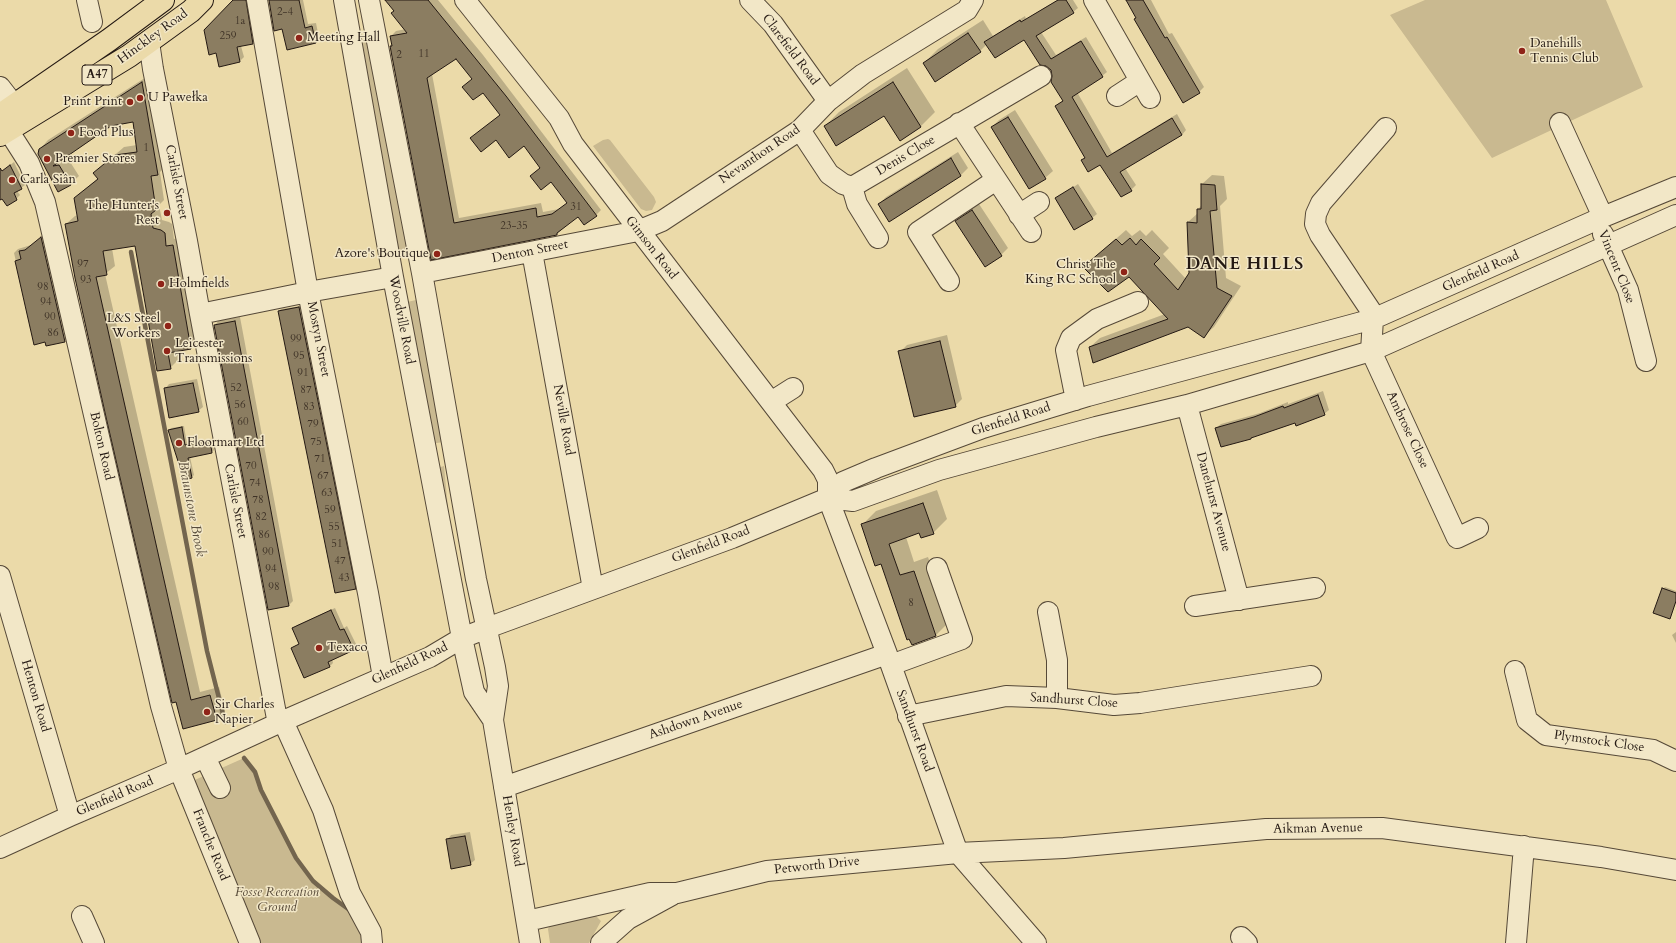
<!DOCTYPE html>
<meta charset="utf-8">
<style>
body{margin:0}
canvas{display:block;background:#ebdaa9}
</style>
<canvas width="1676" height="943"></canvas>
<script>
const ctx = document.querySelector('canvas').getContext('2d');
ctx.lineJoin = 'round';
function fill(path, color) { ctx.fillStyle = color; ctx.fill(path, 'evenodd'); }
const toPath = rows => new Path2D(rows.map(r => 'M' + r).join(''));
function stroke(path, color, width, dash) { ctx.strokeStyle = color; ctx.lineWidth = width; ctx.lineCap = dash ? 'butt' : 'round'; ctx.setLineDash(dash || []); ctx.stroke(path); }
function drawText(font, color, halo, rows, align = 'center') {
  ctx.font = font + ' Cardo,serif'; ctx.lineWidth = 3; ctx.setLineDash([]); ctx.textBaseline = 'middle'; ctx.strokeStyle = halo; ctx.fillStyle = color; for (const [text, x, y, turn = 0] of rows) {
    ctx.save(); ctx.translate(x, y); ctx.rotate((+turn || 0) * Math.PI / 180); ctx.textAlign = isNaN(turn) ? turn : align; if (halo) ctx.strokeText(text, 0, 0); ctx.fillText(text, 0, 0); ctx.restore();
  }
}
fill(toPath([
 [1425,0,1606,0,1643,87,1492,158,1390,15],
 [368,40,408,251,395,253,367,110,363,41],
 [608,139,610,140,654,197,656,202,652,210,646,211,641,209,593,146,603,140],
 [416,300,443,442,431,444,403,303],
 [444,466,448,508,461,583,434,469],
 [244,758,255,772,261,790,296,858,313,881,333,898,352,911,365,943,250,943,188,783],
 [591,915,596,916,601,921,589,943,550,943,548,929,551,923]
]), '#c9b990');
fill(toPath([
 [235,0,250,0,257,39,253,43,241,46,244,57,240,61,217,52],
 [270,0,303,0,308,24,316,23,319,38,315,42,283,28],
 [386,0,438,0,483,55,601,210,596,215,578,215,557,234,432,258,391,47,392,45,391,36,396,31,406,29,395,11],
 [456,57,473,78,463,87,483,91,501,114,471,138,496,139,524,145,541,167,531,176,551,180,568,202,559,209,543,212,541,203,459,218,432,74],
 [1057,0,1073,0,1078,8,1073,12,1041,32,1056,55,1086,37,1107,72,1102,76,1077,92,1112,153,1177,114,1186,130,1182,135,1125,168,1136,185,1131,190,1101,163,1086,157,1056,106,1064,99,1052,70,1025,39,987,44,980,51,924,63,938,49,983,20,993,36,1025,16,1026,19],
 [1127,0,1151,0,1169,34,1172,33,1204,87,1199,92,1183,102],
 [907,68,935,112,921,126,900,140,884,114,825,126,839,112],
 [151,74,166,166,160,172,164,200,159,205,162,220,169,222,172,224,174,239,181,237,199,340,191,348,177,351,179,359,170,368,136,244,112,248,115,266,105,274,200,692,219,687,225,711,217,719,184,728,66,224,75,216,78,215,75,198,98,178,94,173,124,147,137,145,133,121,111,125,63,157,67,157,79,176,70,184,59,190,40,149,48,140],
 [1015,110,1053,171,1045,178,1029,188,992,127,999,120],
 [958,152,968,168,961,175,889,220,879,204,886,197],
 [14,162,25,185,17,191,20,195,16,199,2,196,0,197,0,173],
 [1212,175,1224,176,1227,199,1220,206,1226,278,1241,286,1214,327,1204,336,1188,326,1090,347,1100,338,1165,314,1130,275,1084,267,1126,230,1132,236,1140,230,1146,236,1152,230,1169,248,1163,254,1186,279,1190,273,1188,222,1198,213,1198,209,1202,205,1202,184],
 [1078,184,1097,214,1092,218,1056,199],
 [979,204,1008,248,1001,255,956,222,963,214],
 [46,234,69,337,65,341,46,345,46,341,35,344,14,253,18,249,31,245],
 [301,306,357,586,355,588,279,311,281,309],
 [240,317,293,601,289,605,215,325,219,320],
 [947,335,962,399,955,406,900,352,907,345],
 [197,379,203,407,198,411,165,389,169,384],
 [1323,391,1329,410,1324,414,1296,422,1253,436,1251,438,1216,428,1221,424,1260,413,1288,402,1288,404],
 [184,426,187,444,211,439,214,450,212,452,190,457,194,475,192,477,169,430,171,428],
 [937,490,947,519,933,533,920,532,906,537,914,562,928,557,950,621,936,635,912,644,881,562,862,525,876,511],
 [1665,587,1676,591,1676,602,1669,618,1663,589],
 [335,608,344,628,347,626,357,646,353,649,332,659,333,663,330,666,305,677,292,648,300,643,293,629,297,625],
 [1676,632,1676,643,1672,635],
 [470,832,475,860,470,864,447,840,451,835]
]), '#0003');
stroke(toPath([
 [131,252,207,651,225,722],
 [244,758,255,772,261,790,296,858,313,881,333,898,351,911]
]), '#73654e', 4.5);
const building = toPath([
 [233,0,246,0,253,44,237,47,240,62,219,67,216,53,209,55,204,30,233,0],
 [269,0,299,0,305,28,312,26,316,43,287,50,282,29,274,31,269,0],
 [385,0,428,0,506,96,597,216,584,225,578,217,557,233,557,235,431,260,390,46,392,46,390,36,407,33,391,13,394,11,385,0],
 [456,59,472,79,462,87,473,100,483,93,500,115,470,138,481,152,496,140,509,158,524,146,540,168,530,176,541,190,551,182,567,203,552,214,537,217,536,208,454,223,427,78,456,59],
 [1058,0,1066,0,1074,13,1036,36,1051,59,1081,41,1103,77,1072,97,1107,157,1172,118,1182,135,1120,172,1132,191,1121,197,1100,165,1088,172,1081,160,1085,158,1055,106,1063,101,1051,82,1052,76,1051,70,1046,66,1040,65,1024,40,995,58,984,42,1020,20,1021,22,1058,0],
 [1126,0,1143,0,1165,38,1167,37,1200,93,1183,103,1134,19,1136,18,1126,0],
 [968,33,981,52,935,82,923,63,968,33],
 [142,82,158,175,151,176,156,210,151,214,153,228,161,230,165,233,166,246,173,245,191,349,168,353,171,369,157,371,135,246,103,251,107,275,96,277,191,700,210,695,217,720,183,729,176,702,172,703,106,417,75,278,65,224,78,221,74,198,98,179,93,173,115,155,137,152,133,122,111,126,53,166,59,165,71,185,58,192,38,154,39,149,142,82],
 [893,82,921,127,900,141,884,116,836,146,824,126,893,82],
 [1008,117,1046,179,1029,189,991,127,1008,117],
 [951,158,961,176,889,222,878,204,951,158],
 [10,165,22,189,14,193,17,200,7,206,2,199,0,200,0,168,2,171,10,165],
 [1201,184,1215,185,1217,210,1210,211,1217,288,1232,296,1204,338,1188,327,1093,363,1089,347,1168,319,1129,277,1108,292,1083,267,1116,239,1122,245,1130,238,1136,245,1141,239,1160,258,1154,264,1178,290,1189,273,1187,222,1197,223,1197,209,1201,209,1201,184],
 [1073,187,1093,219,1074,230,1055,198,1073,187],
 [972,210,1002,256,985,267,955,221,972,210],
 [41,237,65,342,46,346,45,342,34,345,15,261,21,259,19,251,25,250,41,237],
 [299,307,356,589,335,593,278,311,299,307],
 [235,321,289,606,268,610,214,325,235,321],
 [940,341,956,407,914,417,898,351,940,341],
 [193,383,199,412,169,418,164,388,193,383],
 [1318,395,1325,415,1296,426,1295,423,1251,438,1251,439,1221,447,1215,428,1254,417,1283,406,1284,408,1318,395],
 [182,427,185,445,210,440,212,453,188,458,192,478,184,480,168,430,182,427],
 [923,503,934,534,921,538,919,533,889,544,900,575,914,571,936,636,912,645,909,639,907,640,881,564,875,566,861,524,923,503],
 [1662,588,1676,593,1676,601,1670,619,1653,613,1662,588],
 [331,610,340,630,344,629,354,650,328,662,330,667,304,678,291,648,299,644,292,628,331,610],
 [465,836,471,865,451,869,446,839,465,836]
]);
fill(building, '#8b7d61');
stroke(building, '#241913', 1);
const minor = toPath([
 [87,0,92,22],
 [257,0,308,292,368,593,383,677],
 [344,0,393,277,462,638,474,692,493,720],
 [369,0,422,273,476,579,495,667,498,686,493,720,530,943],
 [465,0,559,118,573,144,823,470,828,480,828,498,887,654,958,853,1036,943],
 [750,0,773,24,828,101],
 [1094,0,1150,98],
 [149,42,153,69,187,241,200,314,278,724],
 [0,87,14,105],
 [1117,96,1140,81],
 [959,123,1031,232],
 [1560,123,1603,217],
 [1386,128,1321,203,1316,214,1315,224,1320,235,1371,311,1373,319,1371,351,1457,538,1478,528],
 [8,130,29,163,45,202,161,706,179,769,250,943],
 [800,130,829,174,843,184,852,187,1041,76],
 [852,187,857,204,878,238],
 [1019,215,1039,202],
 [1603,234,1628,290,1646,361],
 [532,252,593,589],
 [422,273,638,231,662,221,800,130,828,101,863,74,967,10,973,0],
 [949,281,918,232,996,180],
 [200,314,308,292,393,277],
 [1076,400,1066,350,1071,338,1097,319,1138,302],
 [771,402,793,388],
 [1187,405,1239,600],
 [828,498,853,501,939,470,1096,427,1187,405,1371,351,1676,215],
 [0,576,70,816],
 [1195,606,1315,588],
 [1048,612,1057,660,1057,698],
 [891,665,962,639,937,568],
 [1515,671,1527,720,1546,735,1653,750,1676,761],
 [908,716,1006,696,1057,698,1114,705,1140,703,1311,676],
 [283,721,323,810,350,893,371,932,372,943],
 [205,757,220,788],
 [504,787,887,654],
 [0,848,70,816,179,769,283,721,430,657,462,638,487,628,732,538,828,498,843,482,876,468,983,428,1088,396,1373,319,1603,217,1676,187],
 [82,916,94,943],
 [527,921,650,893,677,893,767,871,958,853,1064,848,1266,829,1382,828,1601,857,1676,870],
 [1241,937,1247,943],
 [601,943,628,919,672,895],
 [1516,943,1524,846]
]);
const major = toPath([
 [0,115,109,40,163,0],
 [0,135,129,56,191,11,202,0]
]);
stroke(minor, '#564938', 22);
stroke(major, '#241913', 24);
stroke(minor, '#f2e7c7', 20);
stroke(major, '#ebdaa9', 22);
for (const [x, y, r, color] of [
 [299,38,4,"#8f2418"],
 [1522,51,4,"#8f2418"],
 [140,98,4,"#8f2418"],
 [130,102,4,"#8f2418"],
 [71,133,4,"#8f2418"],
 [47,159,4,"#8f2418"],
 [12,180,4,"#8f2418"],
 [167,213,4,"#8f2418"],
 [437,254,4,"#8f2418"],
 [1124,272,4,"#8f2418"],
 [161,284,4,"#8f2418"],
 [168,326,4,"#8f2418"],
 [167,351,4,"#8f2418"],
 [179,443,4,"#8f2418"],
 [319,648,4,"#8f2418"],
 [207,712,4,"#8f2418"]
]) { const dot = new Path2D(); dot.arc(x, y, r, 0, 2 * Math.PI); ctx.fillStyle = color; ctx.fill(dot); stroke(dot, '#f2e7c7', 1.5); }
drawText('11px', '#3e3226', null, [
 ["2-4",285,12],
 ["1a",240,21],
 ["259",228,36],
 ["11",424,54],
 ["2",399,55],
 ["1",146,148],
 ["31",576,207],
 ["23-35",514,226],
 ["97",83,264],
 ["93",86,280],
 ["98",43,287],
 ["94",46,302],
 ["90",50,317],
 ["86",53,333],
 ["99",296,339],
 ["95",299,356],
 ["91",303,373],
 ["52",236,388],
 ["87",306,390],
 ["56",240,405],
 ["83",309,407],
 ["60",243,422],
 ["79",313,424],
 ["75",316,442],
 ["71",320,459],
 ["70",251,466],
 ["67",323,476],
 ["74",255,483],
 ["63",327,493],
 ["78",258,500],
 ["59",330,510],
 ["82",261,517],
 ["55",334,527],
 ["86",264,535],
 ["51",337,544],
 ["90",268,552],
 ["47",340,561],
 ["94",271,569],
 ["43",344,578],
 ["98",274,587],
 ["8",911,603]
]);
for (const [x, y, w] of [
 [97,75,30]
]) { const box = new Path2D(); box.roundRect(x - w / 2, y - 10, w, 20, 3); ctx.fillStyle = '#f2e7c7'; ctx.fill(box); stroke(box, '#241913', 1); }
drawText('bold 12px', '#241913', null, [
 ["A47",97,75]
]);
drawText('13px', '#241913', '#f2e7c7', [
 ["Hinckley Road",153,37,-36],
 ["Clarefield Road",790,50,53],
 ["Nevanthon Road",760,155,-34],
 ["Denis Close",906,156,-31],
 ["Carlisle Street",176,182,79],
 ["Gimson Road",651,248,52],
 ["Denton Street",530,252,-11],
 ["Vincent Close",1616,267,68],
 ["Glenfield Road",1481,272,-24],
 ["Woodville Road",401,320,79],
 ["Mostyn Street",318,339,79],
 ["Neville Road",563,420,80],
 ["Glenfield Road",1011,420,-18],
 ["Ambrose Close",1407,430,65],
 ["Bolton Road",101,446,77],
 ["Carlisle Street",235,501,79],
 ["Danehurst Avenue",1213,502,75],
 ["Glenfield Road",711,545,-21],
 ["Glenfield Road",410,664,-25],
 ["Henton Road",35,696,74],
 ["Sandhurst Close",1074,701,4],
 ["Ashdown Avenue",696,720,-19],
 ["Sandhurst Road",914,731,70],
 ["Plymstock Close",1599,742,8],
 ["Glenfield Road",115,797,-23],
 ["Aikman Avenue",1318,829,-1],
 ["Henley Road",512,831,80],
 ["Franche Road",210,845,68],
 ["Petworth Drive",817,866,-6]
]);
drawText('13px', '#241913', '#f2e7c7', [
 ["Meeting Hall",307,38],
 ["Danehills",1530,44],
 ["Tennis Club",1530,59],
 ["U Pawełka",148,98],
 ["Print Print",122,102,"right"],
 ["Food Plus",79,133],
 ["Premier Stores",55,159],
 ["Carla Siân",20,180],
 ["The Hunter's",159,206,"right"],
 ["Rest",159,221,"right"],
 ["Azore's Boutique",429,254,"right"],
 ["Christ The",1116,265,"right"],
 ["King RC School",1116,280,"right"],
 ["Holmfields",169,284],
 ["L&S Steel",160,319,"right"],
 ["Workers",160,334,"right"],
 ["Leicester",175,344],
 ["Transmissions",175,359],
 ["Floormart Ltd",187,443],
 ["Texaco",327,648],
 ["Sir Charles",215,705],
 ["Napier",215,720]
], 'left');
drawText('italic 13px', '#564938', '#f2e7c7', [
 ["Fosse Recreation",277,893],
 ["Ground",277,908]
]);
drawText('italic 14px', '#584c3b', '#f2e7c7', [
 ["Braunstone Brook",191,509,79]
]);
ctx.letterSpacing = '1px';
drawText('bold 17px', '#241913', '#f2e7c7', [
 ["DANE HILLS",1245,265]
]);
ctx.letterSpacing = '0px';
</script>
